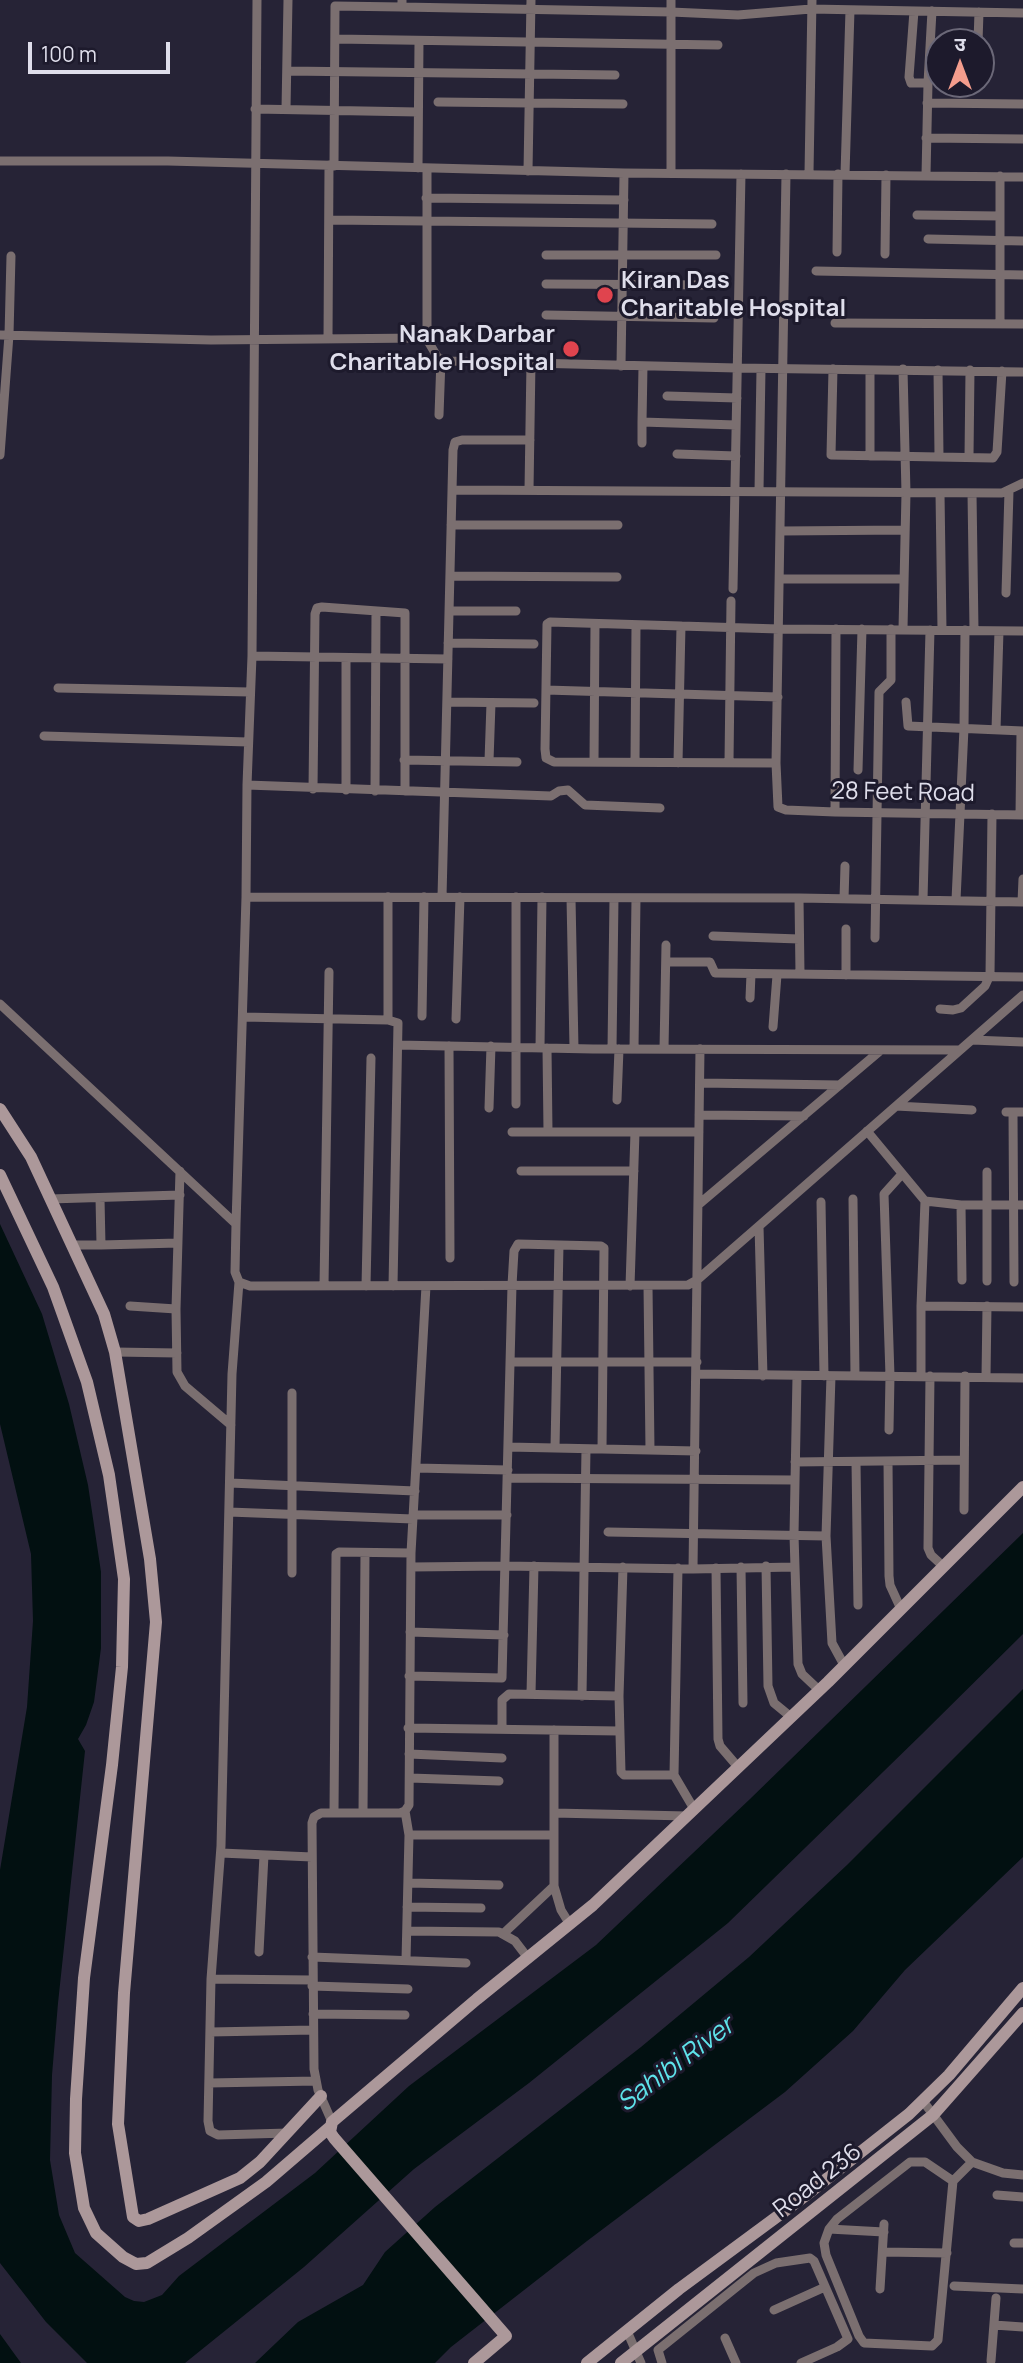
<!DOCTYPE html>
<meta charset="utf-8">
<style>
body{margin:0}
#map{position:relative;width:1023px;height:2363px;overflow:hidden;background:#262336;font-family:Manrope,"Noto Sans Devanagari",sans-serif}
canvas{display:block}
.north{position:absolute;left:925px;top:28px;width:70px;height:70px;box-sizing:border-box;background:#1d1a2c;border:2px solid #6b6878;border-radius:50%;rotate:0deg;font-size:19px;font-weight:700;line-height:28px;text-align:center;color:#dfdeeb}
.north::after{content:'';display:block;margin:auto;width:24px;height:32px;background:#f49d8d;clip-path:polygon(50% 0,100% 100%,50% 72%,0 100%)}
.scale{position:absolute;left:28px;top:42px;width:142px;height:32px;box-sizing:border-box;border:4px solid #dfdeeb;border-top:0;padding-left:9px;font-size:21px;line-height:24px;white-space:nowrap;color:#dfdeeb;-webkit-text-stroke:5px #1d1a2c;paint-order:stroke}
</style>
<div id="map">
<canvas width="1023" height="2363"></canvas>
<div class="north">उ</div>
<div class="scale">100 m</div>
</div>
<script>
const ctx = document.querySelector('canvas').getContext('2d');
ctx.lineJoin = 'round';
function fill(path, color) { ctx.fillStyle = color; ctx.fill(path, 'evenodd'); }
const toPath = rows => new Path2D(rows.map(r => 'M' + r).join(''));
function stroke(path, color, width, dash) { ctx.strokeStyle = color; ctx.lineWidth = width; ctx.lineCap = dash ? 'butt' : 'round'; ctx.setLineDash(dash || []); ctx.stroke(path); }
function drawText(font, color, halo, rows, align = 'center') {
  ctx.font = font + ' Manrope,sans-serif'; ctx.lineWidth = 6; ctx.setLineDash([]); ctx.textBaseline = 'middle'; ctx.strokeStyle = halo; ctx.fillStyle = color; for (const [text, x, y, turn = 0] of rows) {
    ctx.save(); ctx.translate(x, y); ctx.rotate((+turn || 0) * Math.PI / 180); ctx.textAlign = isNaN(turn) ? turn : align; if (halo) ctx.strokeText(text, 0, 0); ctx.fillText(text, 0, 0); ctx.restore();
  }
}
fill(toPath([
 [0,1224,42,1314,69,1404,88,1485,101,1572,101,1648,94,1702,86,1725,78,1739,85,1751,58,2003,52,2075,50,2160,59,2215,75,2253,125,2297,134,2301,144,2302,162,2295,179,2276,315,2173,409,2086,596,1945,750,1799,1023,1533,1023,1634,922,1734,728,1923,529,2083,414,2169,304,2267,185,2363,87,2363,46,2322,0,2263,0,1870,27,1707,33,1621,31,1554,0,1424],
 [1023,1689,1023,1857,905,1970,853,2031,785,2092,587,2241,451,2347,435,2363,255,2363,298,2322,363,2285,385,2252,435,2207,641,2047,749,1957,847,1865],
 [0,2334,21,2363,22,2363,0,2363]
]), '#021011');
stroke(toPath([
 [257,0,252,656,247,785,246,897,236,1224,235,1272,239,1282,250,1286,688,1285,697,1280,759,1226,1023,995],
 [671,0,671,173],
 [402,7,671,12,738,15,811,9,1023,13],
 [914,11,909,77,911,83,928,83,926,175],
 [336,39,718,45],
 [978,42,979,12],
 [287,71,615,75],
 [928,83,932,11],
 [438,102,623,104],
 [927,103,1023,104],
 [255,109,418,112],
 [286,109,288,0],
 [926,138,1023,139],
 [0,161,168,161,624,173,1023,177],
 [334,166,335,6,402,7,402,0],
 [418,168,419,41],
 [528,171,531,0],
 [809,173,812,0],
 [786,174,776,763,778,807,786,810,835,812,1023,815],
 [845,174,850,10],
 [1000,176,1000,324],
 [426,198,624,200],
 [917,215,1000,216],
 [329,220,712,224],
 [928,239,1023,241],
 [837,252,838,174],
 [885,254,886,175],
 [546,255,716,255],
 [816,271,1023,275],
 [546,284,713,285],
 [546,315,714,318],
 [835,323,1023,324],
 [0,335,211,340,423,338,427,330,427,168],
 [425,336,438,358,448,361,737,368,1023,372],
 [328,339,329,165],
 [621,366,624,173],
 [833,369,831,455,993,458,997,452,1002,371],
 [903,369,906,493,903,629],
 [870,370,870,456],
 [938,370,939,456],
 [667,396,737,398],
 [439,415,441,359],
 [642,422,643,366],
 [642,443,642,422,736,425],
 [677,454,736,456],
 [0,455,9,335,11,256],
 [969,457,970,370],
 [452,490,1002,493,1023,483],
 [529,490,531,362],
 [759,491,761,369],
 [940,493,942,630],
 [972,493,974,630],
 [451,525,618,525],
 [781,531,905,530],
 [450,576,617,577],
 [780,579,904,579],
 [733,589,741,174],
 [1006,593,1009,491],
 [449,611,516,611],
 [448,643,534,644],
 [252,656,448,659],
 [346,658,346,790],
 [58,688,250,692],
 [546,690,778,697],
 [447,702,534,703],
 [906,702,908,726,1023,731],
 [996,730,999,631],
 [44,736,248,742],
 [404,760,517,762],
 [489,761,491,703],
 [594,762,595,624],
 [635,762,636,625],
 [729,762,731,601],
 [678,763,681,626],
 [776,763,554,762,546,758,545,749,547,624,550,622,779,629,1023,631],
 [858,770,862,629],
 [247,785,551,796,559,791,568,790,585,805,660,808],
 [313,789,315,614,317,608,322,607,405,613,405,791],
 [375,791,376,611],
 [835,812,836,629],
 [1020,815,1021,731],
 [246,897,799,898,1023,902],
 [388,897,388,1020],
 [442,897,453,450,455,442,462,440,530,440],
 [571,898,574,1048],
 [799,898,800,974],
 [844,899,845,866],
 [923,900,930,630],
 [956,900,964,728,965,630],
 [1022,902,1023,879],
 [713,936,799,939],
 [875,938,879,692,891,680,891,629],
 [666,962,710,962,715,973,1023,977],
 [846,975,846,929],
 [750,998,751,974],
 [0,1004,236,1224],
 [940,1009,953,1010,961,1008,985,986,990,975,992,814],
 [422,1016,424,897],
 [243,1017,388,1020,398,1023,393,1286],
 [456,1019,460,897],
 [773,1027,777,975],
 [972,1040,1023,1042],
 [398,1045,593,1049,960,1050],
 [449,1046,450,1258],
 [540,1048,542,897],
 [547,1048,548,1132],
 [612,1049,614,898],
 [634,1049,636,898],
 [664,1049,666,945],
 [700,1083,840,1085],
 [617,1100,619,1049],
 [516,1104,516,897],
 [896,1106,972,1110],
 [489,1108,491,1046],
 [1006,1112,1023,1112],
 [1013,1112,1014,1282],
 [699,1115,804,1116],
 [867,1131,925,1201,961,1205,1023,1205],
 [512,1132,699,1132],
 [180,1171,176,1309,177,1372,185,1386,231,1425],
 [521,1171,634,1171],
 [50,1199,180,1195],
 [853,1199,855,1376],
 [821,1202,824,1376],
 [698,1205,881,1050],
 [961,1205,962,1280],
 [759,1226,763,1376],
 [72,1245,101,1245,100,1198],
 [101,1245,178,1243],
 [987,1281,987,1172],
 [239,1282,232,1374,221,1846,211,1979,208,2121,210,2131,218,2135,288,2133],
 [324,1286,329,972],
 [366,1286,371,1058],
 [630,1286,635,1132],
 [648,1286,650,1450],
 [130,1306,176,1309],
 [921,1306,1023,1307],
 [115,1352,177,1353],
 [510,1362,697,1362],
 [696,1374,1023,1378],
 [797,1376,794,1535,798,1664,802,1674,819,1690],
 [831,1376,826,1536,832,1643,844,1665],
 [921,1376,921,1306,925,1201],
 [930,1376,928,1548,931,1555,944,1567],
 [986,1377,987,1306],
 [889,1430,890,1376,884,1194,902,1174],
 [508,1447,696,1451],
 [555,1448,559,1245],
 [888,1461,889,1576,890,1585,901,1609],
 [795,1462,964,1460],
 [856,1462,858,1605],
 [416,1468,508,1470],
 [507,1478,794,1480],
 [230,1483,415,1491],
 [964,1510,965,1376],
 [229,1512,413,1519],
 [414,1515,507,1515],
 [608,1532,826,1536],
 [766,1566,768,1686,774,1703,791,1717],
 [411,1567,505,1566,693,1569,794,1567],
 [623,1567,619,1696,621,1772,624,1775,674,1775],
 [741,1567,743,1703],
 [678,1568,674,1775,694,1809],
 [716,1568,718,1739,720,1746,738,1767],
 [693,1569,700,1049],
 [292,1573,292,1393],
 [410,1632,504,1635],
 [409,1676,502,1678,512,1285,514,1251,518,1244,601,1246,604,1248,602,1449],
 [531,1694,534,1566],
 [582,1696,586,1449],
 [408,1728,619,1731],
 [502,1729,502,1700,509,1694,619,1696],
 [554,1730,554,1886,561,1910,569,1923],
 [409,1754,502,1758],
 [410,1778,499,1781],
 [405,1811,409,1835,406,1960],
 [334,1813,336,1554,339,1552,411,1553],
 [363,1813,365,1553],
 [554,1813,687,1816],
 [409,1835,554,1835],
 [221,1853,312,1857],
 [409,1883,499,1885],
 [407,1907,481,1908],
 [407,1931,499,1932,515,1941,528,1958],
 [504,1933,554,1886],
 [259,1952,264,1855],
 [312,1957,466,1963],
 [211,1979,312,1980],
 [312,1986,408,1989],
 [313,2014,405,2015],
 [210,2032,313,2030],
 [209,2083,316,2081],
 [923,2101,957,2147,972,2162,1003,2173,1023,2175],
 [332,2122,318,2090,314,2069,312,1823,314,1817,321,1813,400,1813,405,1811,409,1805,411,1553,426,1286],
 [953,2181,925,2162,910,2162,837,2219,829,2229,824,2243,826,2255,859,2336,864,2343,932,2346,938,2340,953,2181,972,2162],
 [997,2195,1023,2197],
 [829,2229,884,2232],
 [1014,2243,1023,2243],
 [883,2252,947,2253],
 [954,2286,1023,2289],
 [880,2289,884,2224],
 [774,2310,825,2287],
 [994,2325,1023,2327],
 [627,2331,641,2363],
 [725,2338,736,2363],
 [991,2361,996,2298],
 [662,2363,658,2350,754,2273,776,2263,810,2258,814,2261,848,2339,837,2347,801,2363]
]), '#7b6f70', 9);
stroke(toPath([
 [0,1109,31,1157,104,1314,115,1352,150,1559,156,1622,124,1993,118,2124,133,2217,139,2221,148,2219,240,2178,260,2162,321,2096],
 [0,1175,53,1287,87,1382,109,1475,124,1579,122,1667,112,1765,84,1978,76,2099,75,2153,84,2208,96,2233,123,2257,136,2264,147,2263,188,2238,266,2182,330,2127],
 [474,2363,506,2336,334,2138,330,2132,332,2122,477,1999,593,1905,828,1682,1023,1487],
 [587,2363,679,2289,805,2196,909,2114,949,2075,1023,1988],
 [621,2363,933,2115,1023,2013]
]), '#ac989a', 12);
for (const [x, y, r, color] of [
 [605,295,9,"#e0444e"],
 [571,349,9,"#e0444e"]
]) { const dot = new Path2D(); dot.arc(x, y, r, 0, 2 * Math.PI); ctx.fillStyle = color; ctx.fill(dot); stroke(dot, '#1d1a2c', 2.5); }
drawText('bold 24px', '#dfdeeb', '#1d1a2c', [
 ["Kiran Das",621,281],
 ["Charitable Hospital",621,309],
 ["Nanak Darbar",555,335,"right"],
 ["Charitable Hospital",555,363,"right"]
], 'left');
drawText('24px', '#dfdeeb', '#1d1a2c', [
 ["28 Feet Road",903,793,1],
 ["Road 236",818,2181,-38]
]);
drawText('italic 26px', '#5ee3ea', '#1d1a2c', [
 ["Sahibi River",676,2065,-37]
]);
</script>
